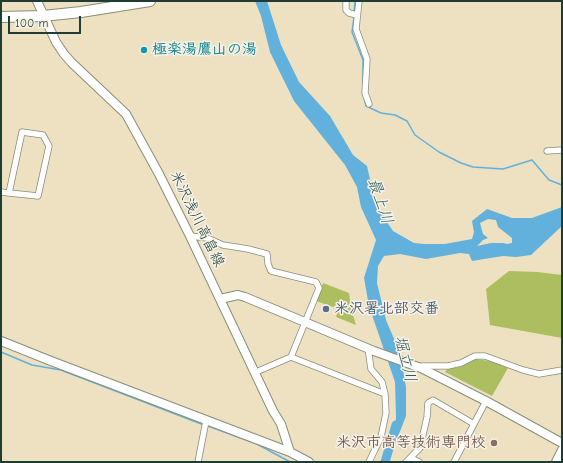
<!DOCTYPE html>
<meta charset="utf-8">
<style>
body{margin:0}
#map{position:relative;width:563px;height:463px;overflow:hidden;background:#ede1c1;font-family:"Comic Neue",sans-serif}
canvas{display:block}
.frame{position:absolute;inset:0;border:2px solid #1f3d34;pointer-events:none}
.scale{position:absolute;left:8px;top:16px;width:73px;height:18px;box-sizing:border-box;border:2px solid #1f3d34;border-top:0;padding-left:5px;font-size:12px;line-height:14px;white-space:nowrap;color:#1f3d34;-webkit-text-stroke:3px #f7f3e8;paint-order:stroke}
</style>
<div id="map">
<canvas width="563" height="463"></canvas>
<div class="frame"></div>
<div class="scale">100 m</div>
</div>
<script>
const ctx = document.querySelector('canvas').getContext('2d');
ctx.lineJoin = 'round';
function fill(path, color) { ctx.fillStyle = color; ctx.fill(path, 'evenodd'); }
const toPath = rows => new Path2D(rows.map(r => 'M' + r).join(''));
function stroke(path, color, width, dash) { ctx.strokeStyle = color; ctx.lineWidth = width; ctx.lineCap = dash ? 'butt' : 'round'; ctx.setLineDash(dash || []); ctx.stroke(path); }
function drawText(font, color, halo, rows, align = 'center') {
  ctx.font = font + ' "Comic Neue","Klee One",sans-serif'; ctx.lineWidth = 3; ctx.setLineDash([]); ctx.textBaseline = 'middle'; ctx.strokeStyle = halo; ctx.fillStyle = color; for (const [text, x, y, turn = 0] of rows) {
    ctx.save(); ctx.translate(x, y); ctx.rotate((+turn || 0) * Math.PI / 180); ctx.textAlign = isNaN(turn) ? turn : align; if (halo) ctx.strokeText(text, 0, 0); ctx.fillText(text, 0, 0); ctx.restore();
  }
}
fill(toPath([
 [509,271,537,272,562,275,562,338,490,325,486,289],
 [323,283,349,293,351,309,356,325,336,317,339,309,316,301],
 [475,359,490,361,508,368,492,396,445,372,448,368,461,367,468,362]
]), '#adbe61');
fill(toPath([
 [255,1,267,1,281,45,299,82,330,116,353,155,367,166,376,206,393,231,414,243,424,244,445,244,472,239,474,232,472,221,487,209,512,218,532,218,562,207,562,226,531,255,516,257,503,256,472,261,469,254,460,253,426,259,400,254,384,256,378,266,377,283,386,320,400,353,406,387,406,416,392,452,396,417,395,382,369,306,364,278,376,240,361,207,357,187,345,165,294,101,270,52,261,16],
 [488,219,496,220,498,227,512,238,512,243,507,244,503,243,491,243,477,246,483,240,488,238,483,234,480,223]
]), '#62b1dc');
stroke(toPath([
 [354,13,355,1],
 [354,17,352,32,363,60,363,83],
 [364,97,366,106,381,113,395,115,407,121,415,135,439,152,461,163,473,167,503,169,532,160,549,180,562,185],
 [1,352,32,365,61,370,204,425],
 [208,426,257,444,290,462]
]), '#62b1dc', 1.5);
stroke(toPath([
 [385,462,396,425]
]), '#62b1dc', 9);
const street = toPath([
 [346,1,346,10,349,13,357,15],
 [359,1,356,29,367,59,365,93,369,104],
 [547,151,562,150],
 [1,192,9,193,38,196,49,146,43,135,22,132,9,193],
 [190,236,207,238,223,245,248,249,267,254,268,264,271,271,316,282,319,288,291,357,256,372],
 [368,348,371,369,382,382,385,394,386,413,381,437,369,462],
 [291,357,385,394],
 [421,368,422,366,448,366,461,363,475,356,485,356,523,370,539,374,562,370],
 [411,458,419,462],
 [198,462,206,421],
 [406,462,420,448,427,417,428,403,433,400,474,424],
 [454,462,486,401]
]);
const secondary = toPath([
 [37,1,56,42,64,54,72,63,126,114,159,174,190,236,273,411,281,424,290,452],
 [220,299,238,295,245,297,374,351,421,368,486,401,562,443],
 [1,341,51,361,290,452,309,462],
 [556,462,562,450]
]);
const highway = toPath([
 [1,17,43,16,81,12,150,1]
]);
stroke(street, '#868f7a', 7);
stroke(secondary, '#868f7a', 10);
stroke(highway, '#868f7a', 12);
stroke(street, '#fff', 5.5);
stroke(secondary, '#fff', 8);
stroke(highway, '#fff', 10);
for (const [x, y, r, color] of [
 [144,50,4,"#0f9aa8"],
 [326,309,4,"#5c6f8a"],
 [494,443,4,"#8d6e63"]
]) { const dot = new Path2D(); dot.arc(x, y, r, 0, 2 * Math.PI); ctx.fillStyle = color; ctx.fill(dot); stroke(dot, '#f7f3e8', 1.5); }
drawText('bold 15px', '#0d838f', '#f7f3e8', [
 ["極楽湯鷹山の湯",152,50]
], 'left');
drawText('15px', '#1f3d34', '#f7f3e8', [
 ["米沢浅川高畠線",197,219,64]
]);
drawText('bold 15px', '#4e5e75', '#f7f3e8', [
 ["米沢署北部交番",334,309]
], 'left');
drawText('bold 15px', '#785e54', '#f7f3e8', [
 ["米沢市高等技術専門校",486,443]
], 'right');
drawText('italic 16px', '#305a5e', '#f7f3e8', [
 ["最上川",380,201,71],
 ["堀立川",405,359,76]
]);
</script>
